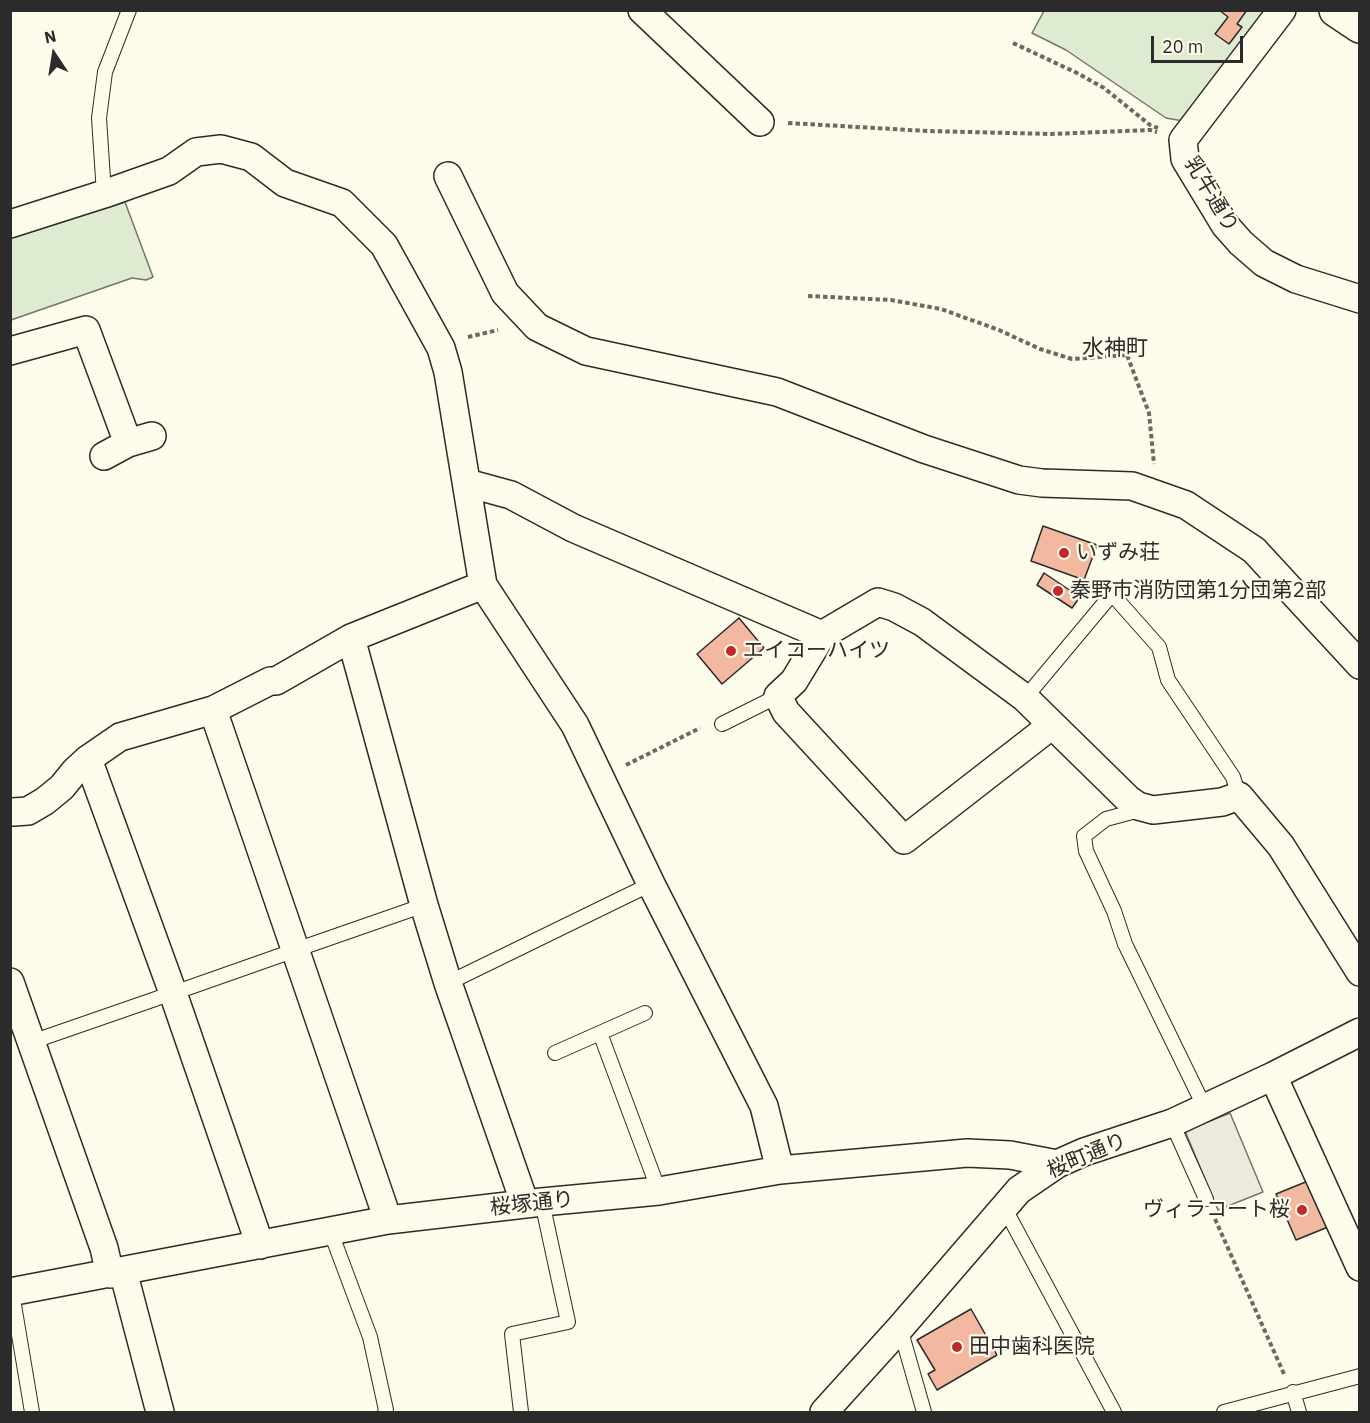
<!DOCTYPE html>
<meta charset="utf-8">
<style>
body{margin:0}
#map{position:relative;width:1370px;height:1423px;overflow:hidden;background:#fdfbea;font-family:"IBM Plex Sans",sans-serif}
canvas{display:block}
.frame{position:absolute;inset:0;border:12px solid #2b2b2b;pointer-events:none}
.north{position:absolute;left:24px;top:24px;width:60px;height:60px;-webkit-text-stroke:4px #fdfbea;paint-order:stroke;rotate:348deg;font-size:16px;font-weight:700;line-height:24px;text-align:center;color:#2b2b2b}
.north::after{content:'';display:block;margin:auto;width:21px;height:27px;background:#2b2b2b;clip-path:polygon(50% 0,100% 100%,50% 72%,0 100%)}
.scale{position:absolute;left:1151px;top:36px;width:92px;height:27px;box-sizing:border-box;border:3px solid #2b2b2b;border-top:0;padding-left:8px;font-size:18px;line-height:21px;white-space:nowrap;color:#2b2b2b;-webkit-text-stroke:4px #fdfbea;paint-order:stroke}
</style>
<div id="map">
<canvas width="1370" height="1423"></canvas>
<div class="frame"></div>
<div class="north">N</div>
<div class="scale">20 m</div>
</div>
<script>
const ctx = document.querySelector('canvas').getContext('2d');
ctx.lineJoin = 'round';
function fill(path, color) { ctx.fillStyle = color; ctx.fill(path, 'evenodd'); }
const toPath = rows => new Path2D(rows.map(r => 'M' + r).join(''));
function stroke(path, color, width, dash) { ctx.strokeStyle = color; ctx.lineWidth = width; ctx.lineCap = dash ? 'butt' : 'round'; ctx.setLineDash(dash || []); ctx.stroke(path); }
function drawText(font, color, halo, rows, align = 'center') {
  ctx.font = font + ' "IBM Plex Sans","Noto Sans JP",sans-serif'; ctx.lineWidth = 4.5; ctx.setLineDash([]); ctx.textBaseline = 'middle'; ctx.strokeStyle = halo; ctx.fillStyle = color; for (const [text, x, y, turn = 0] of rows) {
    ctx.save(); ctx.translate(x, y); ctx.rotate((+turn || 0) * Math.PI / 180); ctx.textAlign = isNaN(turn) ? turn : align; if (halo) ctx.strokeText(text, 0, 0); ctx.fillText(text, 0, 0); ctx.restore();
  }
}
const green = toPath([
 [1044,11,1270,11,1183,121,1166,118,1066,50,1032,33,1044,11],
 [125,202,153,277,146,280,132,278,11,320,11,238,125,202]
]);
fill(green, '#deebd1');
stroke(green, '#74746e', 1.5);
const parking = toPath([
 [1230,1113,1263,1192,1218,1210,1185,1131,1230,1113]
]);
fill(parking, '#eceadb');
stroke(parking, '#74746e', 1.5);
const building = toPath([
 [1219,10,1247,10,1237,24,1242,27,1229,44,1215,34,1228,17,1219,10],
 [1043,526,1097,545,1084,580,1031,561,1043,526],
 [1044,573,1080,597,1072,608,1037,585,1044,573],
 [739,618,764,648,722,684,697,654,739,618],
 [1308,1181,1328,1227,1296,1240,1276,1194,1308,1181],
 [971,1309,997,1355,937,1390,928,1374,935,1370,917,1340,971,1309]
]);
fill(building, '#f2b8a0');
stroke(building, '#2b2b2b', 1.5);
const service = toPath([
 [104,194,99,118,105,72,129,10],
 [1025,698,1112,594,1159,647,1168,680,1233,777,1239,796],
 [722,724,778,696],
 [1138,806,1132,812,1106,819,1084,836,1086,851,1114,911,1125,944,1205,1108],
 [304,947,416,908],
 [448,983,651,884],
 [182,990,290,952],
 [600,1033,659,1191],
 [40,1039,164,996],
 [555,1053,645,1013],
 [1172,1123,1206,1199],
 [1004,1207,1114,1412],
 [330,1230,370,1337,386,1410,385,1412],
 [11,1287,32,1412],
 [900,1328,924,1412],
 [1293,1392,1299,1412],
 [521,1412,512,1334,568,1322,542,1202],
 [1224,1412,1360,1376]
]);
const minor = toPath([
 [642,10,760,122],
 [1282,10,1183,140,1185,159,1225,225,1241,243,1264,263,1296,279,1360,299],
 [448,176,505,293,537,327,586,351,777,392,924,449,1019,480,1042,483,1132,486,1186,505,1254,550,1360,665],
 [10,224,104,194,169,171,196,152,221,149,251,157,285,183,342,203,384,245,441,348,448,372,483,585,575,725,651,884,764,1106,780,1170],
 [10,351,86,330,128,443],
 [104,456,128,443,152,436],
 [467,483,511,495,573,528,822,635],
 [351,638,424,905,448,983,525,1204],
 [213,710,388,1220],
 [1052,725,904,840,786,712,778,696,794,681,822,635,878,602,894,607,922,622,1025,698,1128,799,1138,806,1153,810,1222,802,1239,796,1281,846,1360,972],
 [88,759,173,993,260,1245],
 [13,812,28,811,45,801,62,787,75,771,88,759,120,737,213,710,270,681,276,681,351,638,483,585],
 [10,982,104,1248,110,1274],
 [1273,1076,1360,1267],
 [123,1271,160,1412],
 [10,1292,388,1220,542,1202,659,1191,780,1170,967,1153,1010,1155,1057,1164],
 [824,1412,900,1328,1019,1190,1057,1164,1084,1152,1172,1123,1273,1076,1360,1032]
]);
const secondary = toPath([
 [1336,10,1360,26]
]);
stroke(service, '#2b2b2b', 16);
stroke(minor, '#2b2b2b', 30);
stroke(secondary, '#2b2b2b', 36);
stroke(toPath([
 [1013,43,1077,73,1104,88,1150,125,1158,128],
 [788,123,927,131,1051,134,1150,130,1157,132],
 [808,296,891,300,941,309,999,330,1040,349,1072,359,1127,355,1149,413,1154,464],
 [468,337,498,330],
 [626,765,700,728],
 [1215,1219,1284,1374]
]), '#6a6964', 4, [4.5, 3]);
stroke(service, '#fdfbea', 14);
stroke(minor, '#fdfbea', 27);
stroke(secondary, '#fdfbea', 33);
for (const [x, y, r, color] of [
 [1064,553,6,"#c62828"],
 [1058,591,6,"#c62828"],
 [731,651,6,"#c62828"],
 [1302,1210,6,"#c62828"],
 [957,1347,6,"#c62828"]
]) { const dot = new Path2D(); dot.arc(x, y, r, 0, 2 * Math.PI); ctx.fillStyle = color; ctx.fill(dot); stroke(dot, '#fdfbea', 2); }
drawText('21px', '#2b2b2b', '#fdfbea', [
 ["乳牛通り",1211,195,59],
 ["桜町通り",1087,1156,-23],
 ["桜塚通り",532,1204,-6]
]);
drawText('21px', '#2b2b2b', '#fdfbea', [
 ["いずみ荘",1076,553],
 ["秦野市消防団第1分団第2部",1070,591],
 ["エイコーハイツ",743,651],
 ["ヴィラコート桜",1290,1210,"right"],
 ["田中歯科医院",969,1347]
], 'left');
drawText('22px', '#2b2b2b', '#fdfbea', [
 ["水神町",1115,349]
]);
</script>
